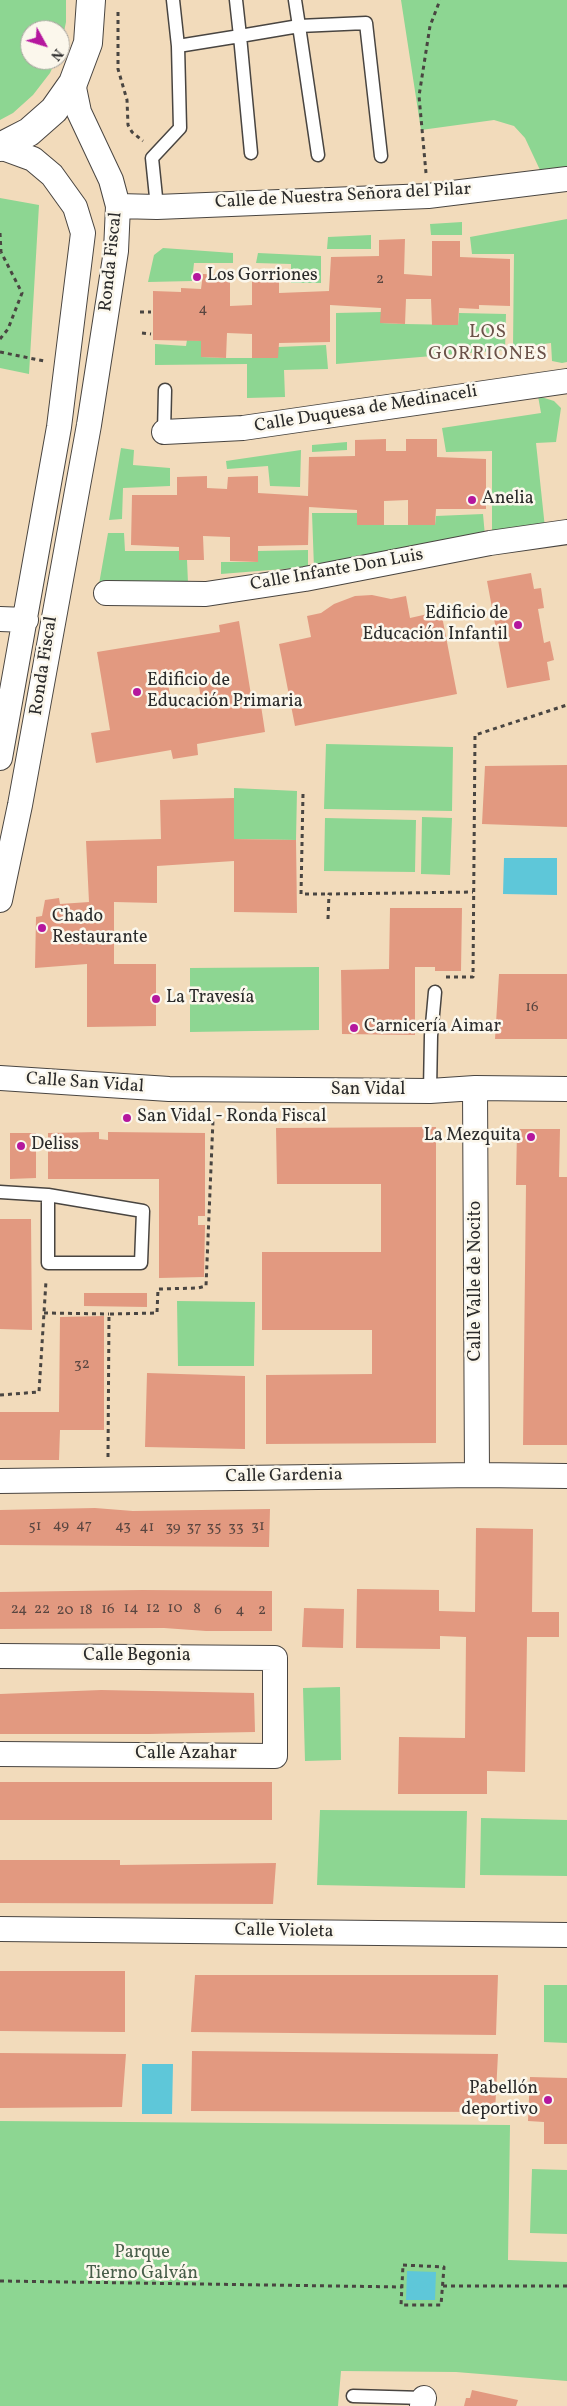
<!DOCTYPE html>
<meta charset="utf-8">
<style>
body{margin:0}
#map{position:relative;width:567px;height:2406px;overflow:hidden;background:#f2dbbb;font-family:Vollkorn,serif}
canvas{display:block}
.north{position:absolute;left:20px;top:20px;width:50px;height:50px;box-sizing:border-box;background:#fbf7ec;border:1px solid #a8a59f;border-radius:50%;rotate:129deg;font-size:14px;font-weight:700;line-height:20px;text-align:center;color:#2b2b2b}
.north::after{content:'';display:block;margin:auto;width:18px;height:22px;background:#b5179e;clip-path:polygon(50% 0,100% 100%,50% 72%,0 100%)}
</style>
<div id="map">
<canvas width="567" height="2406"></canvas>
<div class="north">N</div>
</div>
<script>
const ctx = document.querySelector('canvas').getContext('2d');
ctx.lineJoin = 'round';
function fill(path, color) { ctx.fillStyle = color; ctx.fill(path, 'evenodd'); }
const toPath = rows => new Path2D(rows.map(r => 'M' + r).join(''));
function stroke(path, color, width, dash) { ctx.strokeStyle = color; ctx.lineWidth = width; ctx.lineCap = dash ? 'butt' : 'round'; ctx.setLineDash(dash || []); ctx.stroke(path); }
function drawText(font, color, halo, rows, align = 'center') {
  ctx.font = font + ' Vollkorn,serif'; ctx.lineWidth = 5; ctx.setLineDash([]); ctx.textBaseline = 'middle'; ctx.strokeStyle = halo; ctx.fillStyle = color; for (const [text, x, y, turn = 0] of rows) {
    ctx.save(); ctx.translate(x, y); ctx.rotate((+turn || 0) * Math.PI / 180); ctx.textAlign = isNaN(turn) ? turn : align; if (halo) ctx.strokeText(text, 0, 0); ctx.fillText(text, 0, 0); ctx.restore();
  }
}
fill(toPath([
 [0,0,66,0,66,22,60,51,60,30,30,30,30,60,56,60,50,73,33,95,13,113,0,120],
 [401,0,567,0,567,167,540,170,525,138,514,126,494,120,421,130],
 [0,198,39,205,29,374,0,368],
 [567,219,567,362,562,363,552,361,551,343,513,348,514,254,472,254,470,237],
 [462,222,462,235,431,235,430,224],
 [371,235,371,249,327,249,328,237],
 [163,248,233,253,233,263,194,263,192,281,148,282,154,255],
 [258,253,321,256,321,283,291,283,291,264,256,263],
 [381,312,381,323,405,324,458,325,459,313,506,314,505,350,336,364,336,313],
 [187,340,201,341,201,357,226,358,278,358,278,347,326,345,328,369,284,370,285,397,247,398,247,364,155,365,155,344,186,346],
 [538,396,554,401,561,408,556,442,536,443,545,528,492,535,492,451,446,452,442,428,541,413],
 [347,442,347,450,312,452,312,445],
 [121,448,134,450,133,465,170,468,170,486,123,488,122,519,109,520],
 [301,450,300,487,270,486,268,466,227,469,226,461],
 [312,513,357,513,357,525,435,525,436,516,483,514,485,536,314,568],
 [108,533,124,533,125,551,179,551,179,560,187,560,188,583,99,584],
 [308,550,308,567,221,574,221,562,258,562,258,551],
 [326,744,453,747,452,811,324,809],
 [234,788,297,791,296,840,234,839],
 [422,817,452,818,450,875,421,874],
 [325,818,416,820,415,872,324,871],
 [319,967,319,1030,190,1032,190,968],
 [177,1301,255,1302,254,1366,178,1366],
 [340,1687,341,1760,305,1761,303,1688],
 [320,1810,467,1811,465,1888,317,1885],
 [481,1818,567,1820,567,1876,480,1875],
 [544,1985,567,1985,567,2043,544,2042],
 [0,2121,510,2125,508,2260,567,2262,567,2381,456,2372,341,2371,338,2406,0,2406],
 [532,2169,567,2170,567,2234,530,2233]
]), '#8dd692');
fill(toPath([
 [504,858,557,858,557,895,503,894],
 [142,2064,173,2064,172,2114,142,2114],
 [407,2271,436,2272,435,2300,406,2300]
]), '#5ec7d9');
fill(toPath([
 [405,239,404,274,432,276,432,241,460,241,460,257,510,259,510,306,479,305,479,309,459,308,458,325,432,325,431,299,406,299,405,324,380,323,381,308,330,305,330,342,279,343,278,358,252,358,252,334,227,333,226,358,201,357,201,341,153,340,153,291,181,292,181,288,201,289,203,274,230,275,230,306,252,305,252,276,279,275,279,293,329,291,331,257,379,256,379,240],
 [386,439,386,451,406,451,406,439,437,439,437,457,486,459,486,509,436,509,435,525,408,525,408,500,384,501,384,525,357,525,357,510,309,507,308,545,258,546,258,562,230,561,230,537,203,536,204,560,179,560,179,547,131,545,132,495,177,495,177,477,207,476,207,488,227,489,228,477,258,476,258,493,308,496,309,457,355,456,355,440],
 [531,573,534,589,541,588,544,608,538,609,544,643,550,641,554,660,547,662,550,680,507,688,487,581],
 [372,595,391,599,406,596,410,618,441,611,457,694,295,726,279,644,311,637,307,616,321,613,334,604,355,596],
 [239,621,252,701,260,699,265,732,197,744,198,755,173,759,171,750,96,763,91,733,110,730,97,652,220,632,219,625],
 [198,679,201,700,172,705,168,684],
 [567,765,567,827,482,824,485,766],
 [234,798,234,839,296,840,297,913,234,912,234,861,157,866,157,903,114,902,114,964,156,964,156,1026,87,1027,87,964,35,968,36,917,42,916,45,900,59,898,60,904,89,902,86,841,161,839,160,800],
 [390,908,462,908,461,971,435,971,435,967,415,967,415,1035,342,1034,341,970,389,969],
 [499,974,567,974,567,1039,495,1039],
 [436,1127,436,1443,266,1444,266,1375,372,1374,372,1330,262,1330,262,1252,381,1252,381,1184,277,1184,276,1128],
 [517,1129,560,1129,559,1177,567,1177,567,1445,523,1445,526,1185,516,1185],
 [99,1132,99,1139,108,1140,108,1132,205,1133,205,1216,198,1216,198,1225,205,1225,204,1277,159,1278,159,1179,48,1179,48,1133],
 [10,1133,36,1133,36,1178,10,1179],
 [0,1219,31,1219,32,1330,0,1329],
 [84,1293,147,1293,147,1307,84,1306],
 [104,1316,104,1430,60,1430,59,1460,0,1460,0,1412,59,1412,60,1317],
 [147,1373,245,1376,245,1449,145,1447],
 [95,1508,133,1511,270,1509,269,1547,0,1545,0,1510],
 [476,1528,533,1529,532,1612,559,1612,559,1637,527,1637,525,1772,487,1771,487,1794,398,1794,399,1737,465,1738,466,1637,440,1636,440,1649,356,1648,357,1589,439,1590,439,1611,475,1612],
 [142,1590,272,1591,272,1631,206,1631,164,1628,0,1629,0,1592],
 [304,1608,344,1609,343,1648,302,1647],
 [101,1690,254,1693,255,1732,149,1734,0,1734,0,1694],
 [0,1782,272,1782,272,1820,0,1820],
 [0,1860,120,1860,120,1865,276,1863,273,1904,7,1903,0,1903],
 [0,1971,125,1971,125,2032,0,2031],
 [195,1975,498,1975,496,2035,191,2032],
 [192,2051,498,2054,495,2112,191,2111],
 [0,2053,126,2054,122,2107,0,2108],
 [530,2077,567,2078,567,2144,544,2144,544,2122,528,2121],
 [472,2390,518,2400,516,2406,464,2406,466,2398,470,2398]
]), '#e29980');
const lane = toPath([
 [236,0,240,36,299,26,295,0],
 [178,46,240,36,251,153],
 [318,155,299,26,366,23,381,156],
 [157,207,152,158,180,128,178,46,173,0],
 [164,432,165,390],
 [430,1091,431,1036,435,992],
 [0,1192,48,1195,143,1211,141,1263,48,1263,48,1195],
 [353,2396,424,2398]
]);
const street = toPath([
 [118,206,157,207,428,196,567,179],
 [164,432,243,428,567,381],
 [106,593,206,594,305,579,490,543,567,532],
 [0,619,26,620],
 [0,758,59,427,83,233,75,207,52,175,33,159,0,147],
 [0,900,20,805,89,425,116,251,118,206,111,180,79,112,73,83],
 [0,1078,169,1089,430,1091,475,1088,567,1089],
 [475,1088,477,1475],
 [0,1481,477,1475,567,1476],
 [0,1656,275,1658,275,1756,0,1754],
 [0,1929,567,1935],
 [422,2406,424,2398]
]);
const primary = toPath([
 [0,147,29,132,54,110,73,83,88,43,91,0]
]);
stroke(lane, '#494541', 15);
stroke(street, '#494541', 26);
stroke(primary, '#494541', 30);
stroke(toPath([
 [118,12,118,69,127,100,128,125,132,132,143,141],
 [426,173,419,96,430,26,440,0],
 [0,233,1,252],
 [140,312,151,312],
 [142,333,151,334],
 [0,339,8,329,22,293,1,252],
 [0,352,44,361],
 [303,794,301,894,329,894],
 [328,919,329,894,473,892],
 [446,977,473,977,475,735,567,705],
 [44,1313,109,1314],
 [0,1395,39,1392,46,1281],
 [108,1457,109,1314,157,1313,158,1289,198,1288,206,1286,213,1120],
 [403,2265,444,2267,441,2305,401,2305,403,2265],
 [0,2281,402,2287],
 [443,2286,567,2286]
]), '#494541', 3, [4, 4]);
stroke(lane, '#fff', 12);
stroke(street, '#fff', 24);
stroke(primary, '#fff', 28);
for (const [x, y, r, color] of [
 [197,277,5,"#b5179e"],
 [472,500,5,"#b5179e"],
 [518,625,5,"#b5179e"],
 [137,692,5,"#b5179e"],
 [42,928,5,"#b5179e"],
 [156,999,5,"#b5179e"],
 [354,1028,5,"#b5179e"],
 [127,1118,5,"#b5179e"],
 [531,1137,5,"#b5179e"],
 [21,1146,5,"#b5179e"],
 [548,2100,5,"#b5179e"]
]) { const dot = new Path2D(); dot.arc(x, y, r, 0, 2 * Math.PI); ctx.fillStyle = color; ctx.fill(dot); stroke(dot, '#fbf7ec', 2); }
drawText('15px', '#594640', null, [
 ["2",380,280],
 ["4",203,310],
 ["16",532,1008],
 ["32",82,1365],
 ["49",61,1526],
 ["47",84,1526],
 ["51",35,1527],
 ["43",123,1527],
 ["31",258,1527],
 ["41",147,1528],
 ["39",173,1528],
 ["37",194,1528],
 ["35",214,1528],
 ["33",236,1528],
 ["14",131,1609],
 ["12",153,1609],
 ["10",175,1609],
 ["24",19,1610],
 ["22",42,1610],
 ["16",108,1610],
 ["8",197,1610],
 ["20",65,1611],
 ["18",86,1611],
 ["6",218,1611],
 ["4",240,1611],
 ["2",262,1611]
]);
drawText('18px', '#2b2b2b', '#fbf7ec', [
 ["Calle de Nuestra Señora del Pilar",343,197,-3],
 ["Ronda Fiscal",112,262,-84],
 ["Calle Duquesa de Medinaceli",366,410,-9],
 ["Calle Infante Don Luis",337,571,-10],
 ["Ronda Fiscal",45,666,-81],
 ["Calle San Vidal",85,1084,4],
 ["San Vidal",368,1091],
 ["Calle Valle de Nocito",477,1281,-90],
 ["Calle Gardenia",284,1477,-1],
 ["Calle Begonia",137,1657],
 ["Calle Azahar",186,1755],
 ["Calle Violeta",284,1932,1]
]);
drawText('18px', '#2b2b2b', '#fbf7ec', [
 ["Los Gorriones",207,277],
 ["Anelia",482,500],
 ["Edificio de",508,615,"right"],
 ["Educación Infantil",508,636,"right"],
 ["Edificio de",147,682],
 ["Educación Primaria",147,703],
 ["Chado",52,918],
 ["Restaurante",52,939],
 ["La Travesía",166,999],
 ["Carnicería Aimar",364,1028],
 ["San Vidal - Ronda Fiscal",137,1118],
 ["La Mezquita",521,1137,"right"],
 ["Deliss",31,1146],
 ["Pabellón",538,2090,"right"],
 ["deportivo",538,2111,"right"]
], 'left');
drawText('18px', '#485e4a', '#fbf7ec', [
 ["Parque",142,2254],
 ["Tierno Galván",142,2275]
]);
ctx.letterSpacing = '1px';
drawText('19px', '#6b5249', '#fbf7ec', [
 ["LOS",488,334],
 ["GORRIONES",488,356]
]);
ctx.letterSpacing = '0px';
</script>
